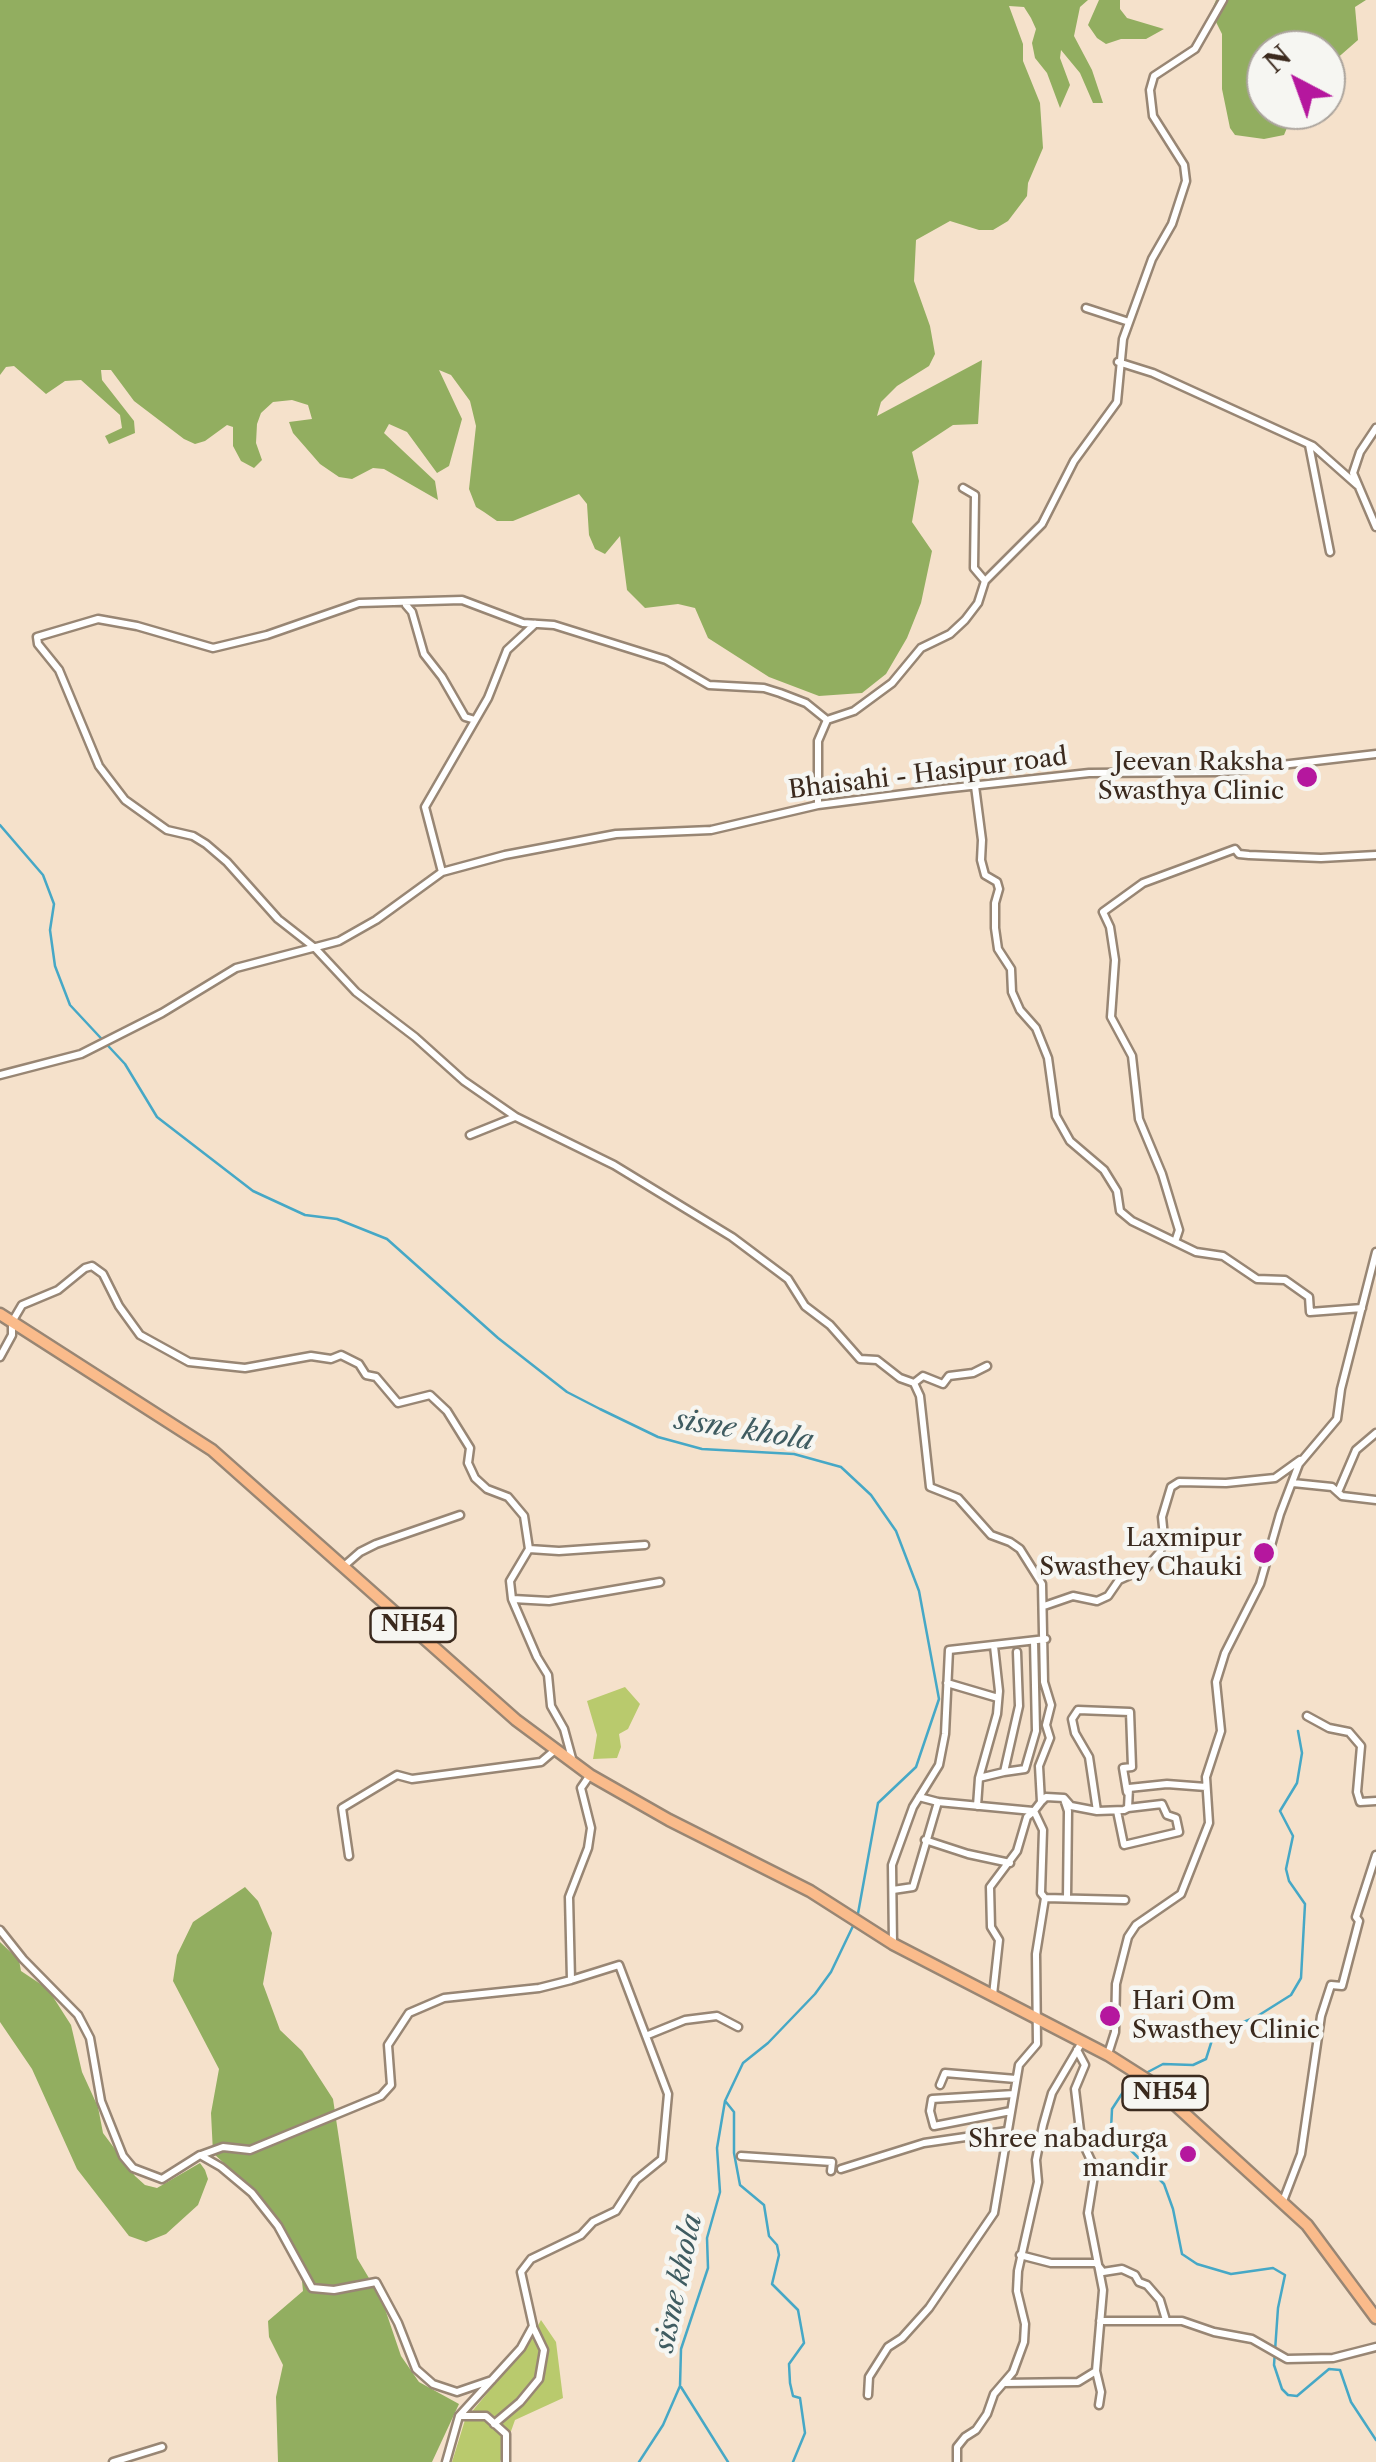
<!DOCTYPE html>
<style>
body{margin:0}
#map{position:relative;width:1376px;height:2462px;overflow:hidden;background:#f5e1cb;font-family:"Libre Caslon Text",serif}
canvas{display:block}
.north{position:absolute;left:1246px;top:30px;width:100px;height:100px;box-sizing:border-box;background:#f6f6f2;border:2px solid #aba49d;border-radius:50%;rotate:319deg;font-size:28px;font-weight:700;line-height:40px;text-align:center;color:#3b2a1e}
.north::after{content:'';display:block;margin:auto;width:35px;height:45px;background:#b5179e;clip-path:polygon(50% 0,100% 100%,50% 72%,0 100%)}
</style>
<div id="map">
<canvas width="1376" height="2462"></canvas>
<div class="north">N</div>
</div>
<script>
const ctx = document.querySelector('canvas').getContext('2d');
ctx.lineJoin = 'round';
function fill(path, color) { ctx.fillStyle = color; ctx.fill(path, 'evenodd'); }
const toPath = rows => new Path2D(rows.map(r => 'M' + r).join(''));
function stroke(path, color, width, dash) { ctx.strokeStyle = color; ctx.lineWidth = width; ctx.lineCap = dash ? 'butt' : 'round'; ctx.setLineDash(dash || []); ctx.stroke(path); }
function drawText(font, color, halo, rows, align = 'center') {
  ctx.font = font + ' "Libre Caslon Text",serif'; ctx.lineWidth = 9; ctx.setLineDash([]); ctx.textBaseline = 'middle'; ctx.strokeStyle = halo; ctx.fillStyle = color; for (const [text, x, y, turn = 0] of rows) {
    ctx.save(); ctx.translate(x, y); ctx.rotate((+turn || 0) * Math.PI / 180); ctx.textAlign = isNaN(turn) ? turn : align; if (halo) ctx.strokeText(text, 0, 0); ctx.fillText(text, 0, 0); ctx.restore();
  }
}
fill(toPath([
 [625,1687,640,1704,628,1729,619,1734,621,1747,617,1758,593,1759,597,1735,587,1701],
 [541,2320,556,2342,563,2398,515,2420,500,2462,452,2462,465,2420,528,2344]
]), '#b9ca6d');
fill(toPath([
 [0,0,1088,0,1080,7,1074,36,1092,70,1103,103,1093,103,1080,73,1061,50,1060,58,1070,85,1060,108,1047,73,1035,58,1032,43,1036,29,1031,18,1024,7,1009,6,1023,44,1023,61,1040,103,1043,148,1028,183,1027,196,1008,221,993,230,979,230,950,221,916,240,914,281,930,326,935,354,929,366,897,386,881,402,877,416,982,360,978,424,953,425,912,452,919,481,912,522,932,551,921,603,907,638,886,674,862,693,819,696,769,677,708,638,695,608,678,604,645,608,627,590,620,536,605,554,595,549,589,535,587,504,579,494,513,521,497,521,484,512,476,507,469,489,476,426,470,401,451,375,439,370,462,419,449,466,437,473,407,432,389,424,384,433,435,481,438,500,384,469,373,468,352,479,339,477,320,464,293,433,289,422,312,419,308,405,292,400,273,402,261,413,257,424,256,443,262,460,254,468,241,461,233,446,233,427,227,425,205,441,195,444,184,439,134,401,111,370,101,370,102,380,134,421,135,433,109,444,105,436,122,428,120,415,81,380,65,381,46,394,14,366,6,367,0,375],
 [1099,0,1120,0,1120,9,1127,18,1164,29,1146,39,1121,39,1106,44,1097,38,1088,25],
 [1216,0,1366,0,1355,7,1358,40,1326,68,1326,50,1266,50,1266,110,1287,110,1289,123,1284,135,1264,139,1235,135,1230,128,1222,89,1222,34,1211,12],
 [245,1887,258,1901,272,1933,263,1984,280,2030,302,2051,333,2099,357,2258,382,2300,401,2356,419,2382,459,2404,432,2462,278,2462,276,2397,283,2365,269,2337,268,2321,303,2291,300,2261,254,2191,213,2153,211,2113,219,2069,173,1981,177,1955,193,1922],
 [0,1942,19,1960,21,1971,48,1989,71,2025,82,2072,98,2107,103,2133,135,2176,145,2185,157,2188,200,2163,205,2170,208,2179,198,2205,166,2234,146,2242,129,2236,77,2169,32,2069,0,2022]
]), '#92ae60');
stroke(toPath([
 [0,825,43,875,54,904,50,930,55,966,70,1005,125,1064,157,1117,253,1191,305,1215,337,1219,387,1239,498,1338,567,1392,600,1409,658,1437,702,1449,794,1454,841,1467,871,1495,896,1531,919,1591,939,1699,916,1767,878,1803,857,1919],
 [1146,2073,1163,2064,1193,2065,1206,2059,1212,2040,1221,2031,1256,2017,1291,1995,1301,1978,1305,1904,1289,1881,1286,1869,1293,1836,1280,1811,1297,1783,1302,1753,1298,1731],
 [1141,2079,1125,2089,1112,2109,1111,2130,1164,2184,1173,2209,1182,2254,1197,2264,1231,2274,1273,2268,1285,2275,1278,2308,1274,2365,1282,2389,1288,2395,1297,2396,1329,2369,1340,2370,1351,2402,1376,2440],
 [726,2102,734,2112,734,2153,740,2185,764,2205,769,2236,777,2245,779,2255,772,2284,798,2310,804,2343,789,2364,790,2383,793,2396,800,2398,805,2433,793,2462],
 [681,2387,728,2462],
 [639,2462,663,2425,680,2386,681,2349,708,2268,707,2238,720,2192,717,2148,725,2101,743,2063,768,2043,815,1994,831,1972,853,1926]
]), '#46a8c6', 2.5);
const street = toPath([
 [1086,308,1129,322],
 [1118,362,1153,373,1313,446,1357,485],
 [1376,428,1360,452,1353,473,1376,527],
 [1309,445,1330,552],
 [963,488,975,495,974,568,985,581],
 [406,605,412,612,424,654,442,677,465,717,475,720],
 [975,786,982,840,981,860,985,875,997,882,999,889,995,903,995,928,998,949,1011,969,1012,992,1020,1010,1036,1028,1048,1058,1056,1116,1070,1141,1104,1170,1117,1191,1120,1211,1132,1221,1196,1252,1223,1256,1257,1279,1285,1280,1309,1297,1310,1312,1362,1308],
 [818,805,818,741,827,720],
 [442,872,425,807,488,698,507,650,535,624],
 [0,1075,81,1054,162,1013,236,968,339,941,376,920,442,872,505,855,616,834,711,830,818,805,943,789,1089,773,1221,772,1376,754],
 [470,1135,515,1117],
 [1175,1242,1179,1230,1175,1217,1162,1174,1139,1119,1132,1056,1111,1017,1115,960,1110,927,1103,912,1143,883,1235,849,1239,854,1249,855,1321,858,1376,855],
 [0,1357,12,1335,12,1322,22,1305,58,1290,85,1268,92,1266,103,1274,119,1306,140,1335,189,1362,245,1368,311,1356,331,1359,341,1355,359,1364,366,1375,376,1377,398,1403,430,1395,447,1411,470,1448,468,1463,475,1478,487,1489,508,1497,524,1516,529,1549,510,1581,512,1599,537,1657,548,1675,551,1706,564,1729,573,1762],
 [914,1383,923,1376,943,1384,949,1376,973,1373,987,1366],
 [1293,1483,1332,1487,1342,1496,1376,1500],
 [1338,1492,1356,1450,1376,1433],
 [529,1549,559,1551,645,1545],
 [344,1566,360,1552,376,1544,460,1515],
 [513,1599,549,1601,660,1582],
 [1044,1606,1073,1596,1097,1601,1108,1596,1119,1580,1146,1568,1160,1552,1164,1537,1162,1517,1171,1487,1179,1482,1226,1483,1275,1478,1300,1460],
 [947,1683,998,1698],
 [1307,1716,1329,1728,1349,1732,1361,1746,1357,1792,1360,1802,1376,1801],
 [1004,1772,1025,1769,1036,1731,1034,1641],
 [979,1778,1004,1772,1019,1706,1017,1652],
 [919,1797,938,1802,1033,1811],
 [1064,1799,1068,1811,1067,1898],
 [1042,1801,1046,1797,1064,1798,1071,1806,1097,1811,1124,1810,1128,1808,1129,1788,1167,1784,1206,1787],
 [977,1806,979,1778,997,1714,999,1691,994,1646],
 [1097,1811,1089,1757,1075,1733,1072,1719,1078,1710,1130,1712,1132,1767,1123,1768,1127,1792],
 [1117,1811,1124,1845,1179,1832,1176,1818,1167,1815,1162,1804,1128,1808],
 [925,1840,968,1854,1010,1863],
 [349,1856,342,1808,397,1775,412,1779,541,1762,555,1750],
 [893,1890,913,1887,938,1802],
 [1045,1898,1125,1900],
 [0,1930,23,1959,78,2015,90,2038,101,2101,123,2156,133,2168,162,2179,200,2155,221,2167,252,2193,278,2226,312,2288,334,2290,376,2282,398,2323,416,2369,433,2384,457,2392,492,2380],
 [893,1944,892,1865,913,1807,939,1765,945,1734,949,1650,1046,1639],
 [993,1995,999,1940,991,1927,990,1887,1017,1851,1027,1817,1034,1811],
 [648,2035,685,2020,717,2016,738,2027],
 [1077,2050,1085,2065,1075,2089,1081,2139,1095,2169,1088,2213,1103,2290,1096,2371,1101,2392,1099,2405],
 [1108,2054,1115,2032,1116,1984,1128,1937,1136,1925,1181,1894,1209,1823,1206,1777,1221,1731,1216,1682,1225,1653,1260,1584,1280,1514,1299,1464,1337,1419,1341,1389,1376,1252],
 [940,2085,945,2073,1016,2079],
 [1011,2111,934,2126,930,2111,932,2099,1014,2094],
 [201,2155,223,2147,250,2150,381,2096,391,2085,388,2045,409,2013,444,1998,539,1988,571,1980,569,1897,588,1848,591,1828,581,1788,590,1775],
 [741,2156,832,2162,831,2171],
 [841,2169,924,2143,1007,2131],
 [1283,2201,1301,2154,1321,2016,1331,1985,1342,1986,1359,1921,1356,1917,1376,1855],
 [1020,2255,1051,2263,1096,2263,1103,2272,1122,2269,1135,2275,1139,2282,1147,2285,1160,2300,1166,2320],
 [1100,2321,1182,2321,1214,2332,1252,2339,1287,2359,1333,2358,1376,2347],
 [1004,2383,1078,2382,1096,2371],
 [868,2395,869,2377,888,2347,902,2338,929,2308,994,2213,1019,2065,1037,2044,1036,1954,1045,1898,1041,1893,1043,1830,1034,1811,1041,1802,1039,1766,1050,1738,1046,1725,1051,1705,1044,1682,1042,1584,1020,1549,1010,1542,991,1535,958,1498,930,1487,920,1396,914,1383,900,1378,877,1360,860,1359,830,1325,805,1306,788,1279,732,1237,614,1165,516,1117,464,1081,415,1037,356,992,315,948,278,919,227,862,206,844,193,836,167,830,125,800,99,766,59,670,38,644,37,637,98,619,137,626,213,648,267,635,359,603,462,600,523,623,554,625,666,660,709,685,764,688,780,693,806,703,827,720,854,711,892,683,921,648,950,634,965,620,978,603,985,581,1042,524,1074,461,1117,402,1123,339,1152,259,1172,224,1186,181,1184,165,1153,116,1150,90,1154,76,1195,49,1223,0],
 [460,2416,486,2416,506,2434,506,2462],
 [494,2424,520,2402,539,2379,544,2350,533,2327],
 [113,2462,162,2447],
 [446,2462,459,2416,521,2348,533,2326,521,2272,531,2259,581,2235,593,2222,616,2211,636,2180,662,2159,668,2094,619,1965,571,1980],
 [957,2462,957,2447,965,2437,976,2430,987,2414,994,2394,1013,2372,1024,2342,1025,2324,1017,2291,1018,2271,1038,2182,1036,2160,1043,2125,1052,2093,1082,2042]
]);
const primary = toPath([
 [0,1314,212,1450,516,1720,590,1775,669,1820,810,1891,893,1944,1108,2055,1149,2081,1307,2225,1376,2318]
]);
stroke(street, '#988674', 11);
stroke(primary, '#988674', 15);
stroke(street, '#fff', 6);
stroke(primary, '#fabb8b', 10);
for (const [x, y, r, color] of [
 [1307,777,12,"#b5179e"],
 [1264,1553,12,"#b5179e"],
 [1110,2016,12,"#b5179e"],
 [1188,2154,10,"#b5179e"]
]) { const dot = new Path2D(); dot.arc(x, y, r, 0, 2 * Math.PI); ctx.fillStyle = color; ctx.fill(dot); stroke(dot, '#f6f6f2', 4); }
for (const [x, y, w] of [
 [413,1625,85],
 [1165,2093,85]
]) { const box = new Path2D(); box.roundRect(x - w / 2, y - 17, w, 34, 8); ctx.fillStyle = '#f6f6f2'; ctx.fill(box); stroke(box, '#3b2a1e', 2.5); }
drawText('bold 22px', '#3b2a1e', null, [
 ["NH54",413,1625],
 ["NH54",1165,2093]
]);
drawText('25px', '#3b2a1e', '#f6f6f2', [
 ["Jeevan Raksha",1284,763],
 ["Swasthya Clinic",1284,792],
 ["Laxmipur",1242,1539],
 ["Swasthey Chauki",1242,1568],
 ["Hari Om",1132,2002,"left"],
 ["Swasthey Clinic",1132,2031,"left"],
 ["Shree nabadurga",1168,2140],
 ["mandir",1168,2169]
], 'right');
drawText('25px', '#3b2a1e', '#f6f6f2', [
 ["Bhaisahi - Hasipur road",928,774,-7]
]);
drawText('italic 28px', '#3f5c61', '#f6f6f2', [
 ["sisne khola",744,1431,9],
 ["sisne khola",679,2283,-78]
]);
</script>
